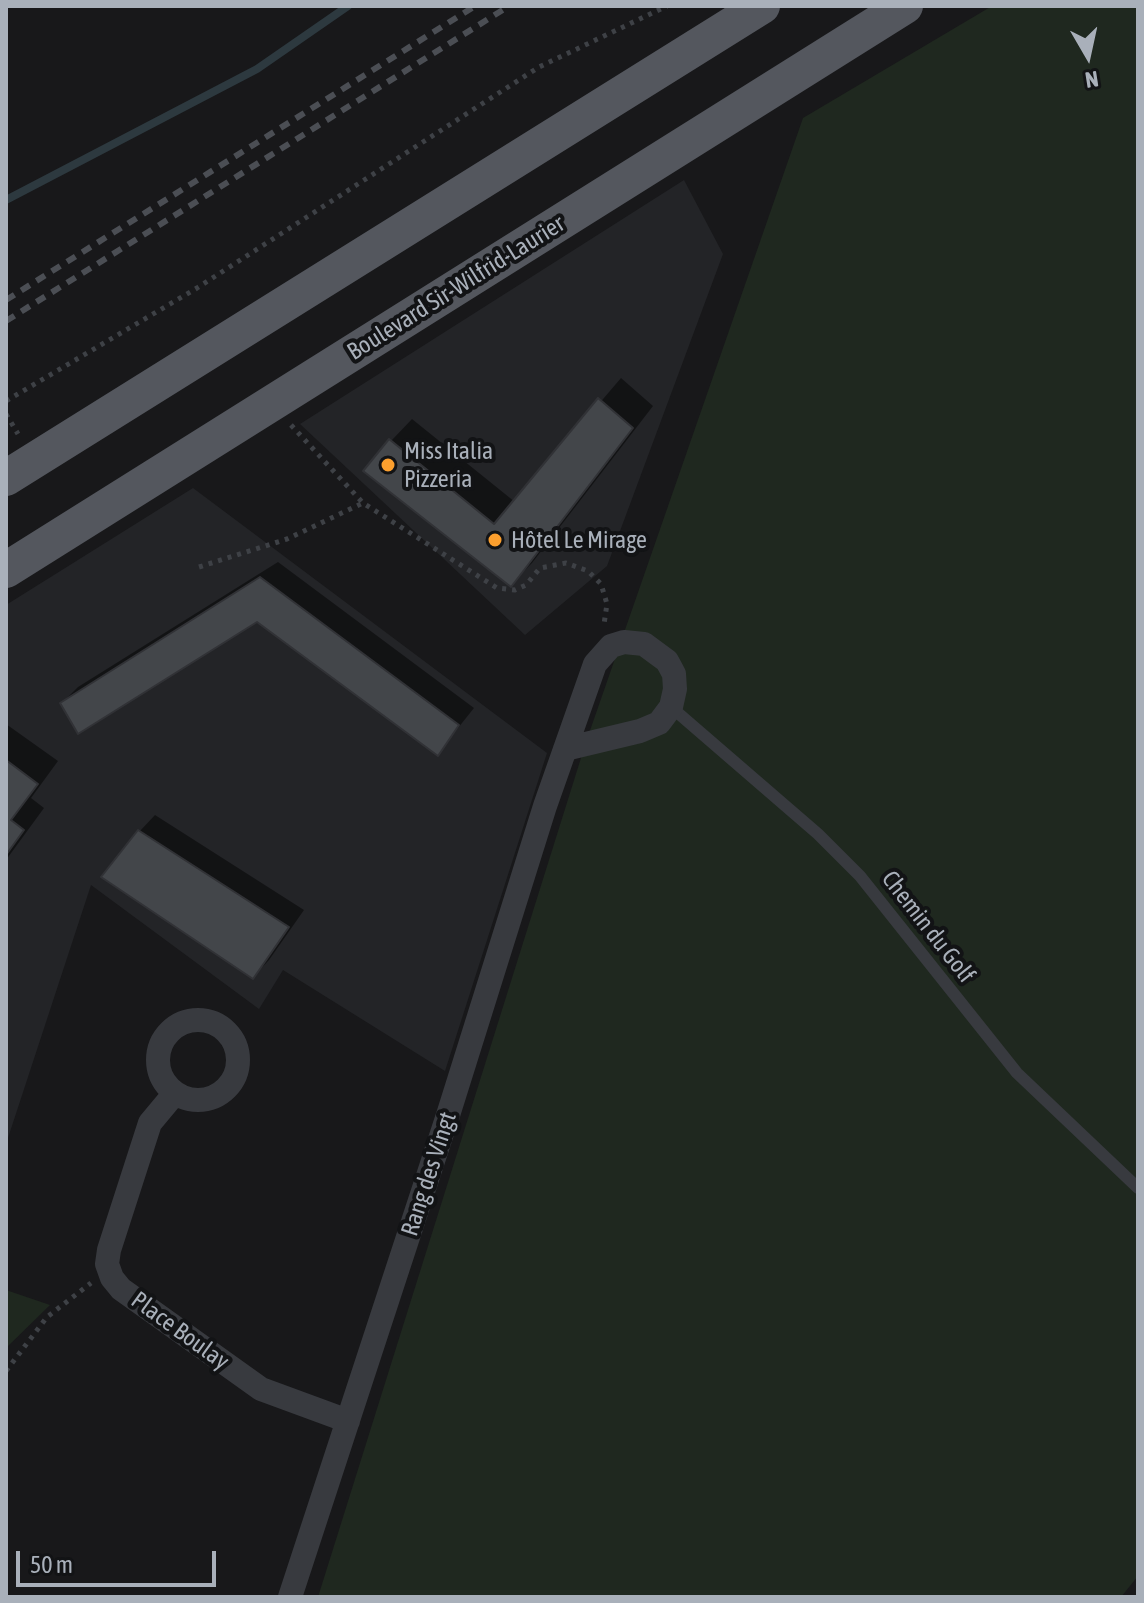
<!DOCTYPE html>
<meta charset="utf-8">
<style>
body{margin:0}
#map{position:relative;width:1144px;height:1603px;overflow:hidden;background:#18181a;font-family:"Asap Condensed",sans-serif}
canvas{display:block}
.frame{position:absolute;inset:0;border:8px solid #a9b0ba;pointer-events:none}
.north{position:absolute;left:1048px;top:16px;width:80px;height:80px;-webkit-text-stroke:6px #121315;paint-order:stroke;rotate:171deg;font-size:22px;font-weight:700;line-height:32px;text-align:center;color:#a9b0ba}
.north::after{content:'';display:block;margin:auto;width:28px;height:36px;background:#a9b0ba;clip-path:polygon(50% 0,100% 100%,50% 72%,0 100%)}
.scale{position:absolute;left:16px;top:1551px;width:200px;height:36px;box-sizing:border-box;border:4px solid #a9b0ba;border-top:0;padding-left:10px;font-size:24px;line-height:28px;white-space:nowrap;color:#a9b0ba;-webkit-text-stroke:6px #121315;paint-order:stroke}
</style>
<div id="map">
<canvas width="1144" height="1603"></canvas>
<div class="frame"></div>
<div class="north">N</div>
<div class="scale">50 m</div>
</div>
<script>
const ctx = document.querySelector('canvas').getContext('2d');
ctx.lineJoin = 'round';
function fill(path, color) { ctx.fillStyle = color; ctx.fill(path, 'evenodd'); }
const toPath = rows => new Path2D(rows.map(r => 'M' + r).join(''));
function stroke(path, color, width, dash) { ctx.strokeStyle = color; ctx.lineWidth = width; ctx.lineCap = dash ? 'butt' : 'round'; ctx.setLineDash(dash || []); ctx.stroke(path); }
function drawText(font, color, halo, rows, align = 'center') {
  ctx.font = font + ' "Asap Condensed",sans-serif'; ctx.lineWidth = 8; ctx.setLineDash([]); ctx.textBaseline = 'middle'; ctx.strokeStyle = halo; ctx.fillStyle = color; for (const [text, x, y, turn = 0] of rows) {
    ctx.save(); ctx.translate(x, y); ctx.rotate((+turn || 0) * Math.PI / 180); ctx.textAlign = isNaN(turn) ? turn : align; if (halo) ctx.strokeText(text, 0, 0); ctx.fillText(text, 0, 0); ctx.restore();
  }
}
fill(toPath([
 [684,180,723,254,607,566,525,635,300,424],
 [193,488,547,753,445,1071,283,970,259,1009,91,885,6,1144,6,605]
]), '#232427');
fill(toPath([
 [992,6,1138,6,1138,1576,1121,1597,318,1597,586,742,803,118],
 [6,1290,50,1305,6,1348]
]), '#1f281f');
fill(toPath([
 [621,378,653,406,532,563,511,584,391,441,412,419,515,502],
 [278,562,474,708,438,753,257,620,62,703,78,687],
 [6,724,58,761,31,798,44,808,6,860],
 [155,815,304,910,269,960,253,977,139,832]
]), '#0007');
stroke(toPath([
 [6,200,257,69,348,6]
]), '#2d393f', 8);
const building = toPath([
 [598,398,633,428,511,587,363,471,389,439,494,524,598,398],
 [260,577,459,725,438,756,257,622,78,734,60,703,260,577],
 [6,760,38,784,11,820,24,830,6,855,6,760],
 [138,830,289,927,253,979,101,877,138,830]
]);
fill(building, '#43464a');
stroke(building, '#313236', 2);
stroke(toPath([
 [6,401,197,288,539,67,667,6],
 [6,414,18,434],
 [291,425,363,503,497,588,515,590,526,585,540,568,566,563,588,571,601,584,607,604,604,624],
 [199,567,287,539,363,503],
 [6,1371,47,1317,91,1283]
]), '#3e4146', 5, [4, 6]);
stroke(toPath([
 [671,707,818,834,860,876,1017,1073,1138,1188]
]), '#383a3f', 12);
stroke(toPath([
 '158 1060a40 40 0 1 1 80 0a40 40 0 1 1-80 0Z',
 [175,1093,150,1123,109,1250,107,1264,112,1278,121,1289,261,1389,348,1421],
 [290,1597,449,1112,545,806,595,664,611,646,624,642,644,644,667,661,674,674,675,689,671,707,659,723,640,731,565,749]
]), '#383a3f', 24);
stroke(toPath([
 [6,478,762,6],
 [6,570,905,6]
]), '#54575e', 36);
stroke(toPath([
 [6,300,475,6],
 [6,321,509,6]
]), '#4b4e54', 6, [10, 8]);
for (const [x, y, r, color] of [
 [388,465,8,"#fb9f2e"],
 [495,540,8,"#fb9f2e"]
]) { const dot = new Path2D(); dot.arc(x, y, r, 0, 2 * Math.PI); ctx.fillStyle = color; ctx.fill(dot); stroke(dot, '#121315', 3); }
drawText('24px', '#a9b0ba', '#121315', [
 ["Boulevard Sir-Wilfrid-Laurier",456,288,-32],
 ["Chemin du Golf",928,927,52],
 ["Rang des Vingt",429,1174,-72],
 ["Place Boulay",180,1331,36]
]);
drawText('24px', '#a9b0ba', '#121315', [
 ["Miss Italia",404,451],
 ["Pizzeria",404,479],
 ["Hôtel Le Mirage",511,540]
], 'left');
</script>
